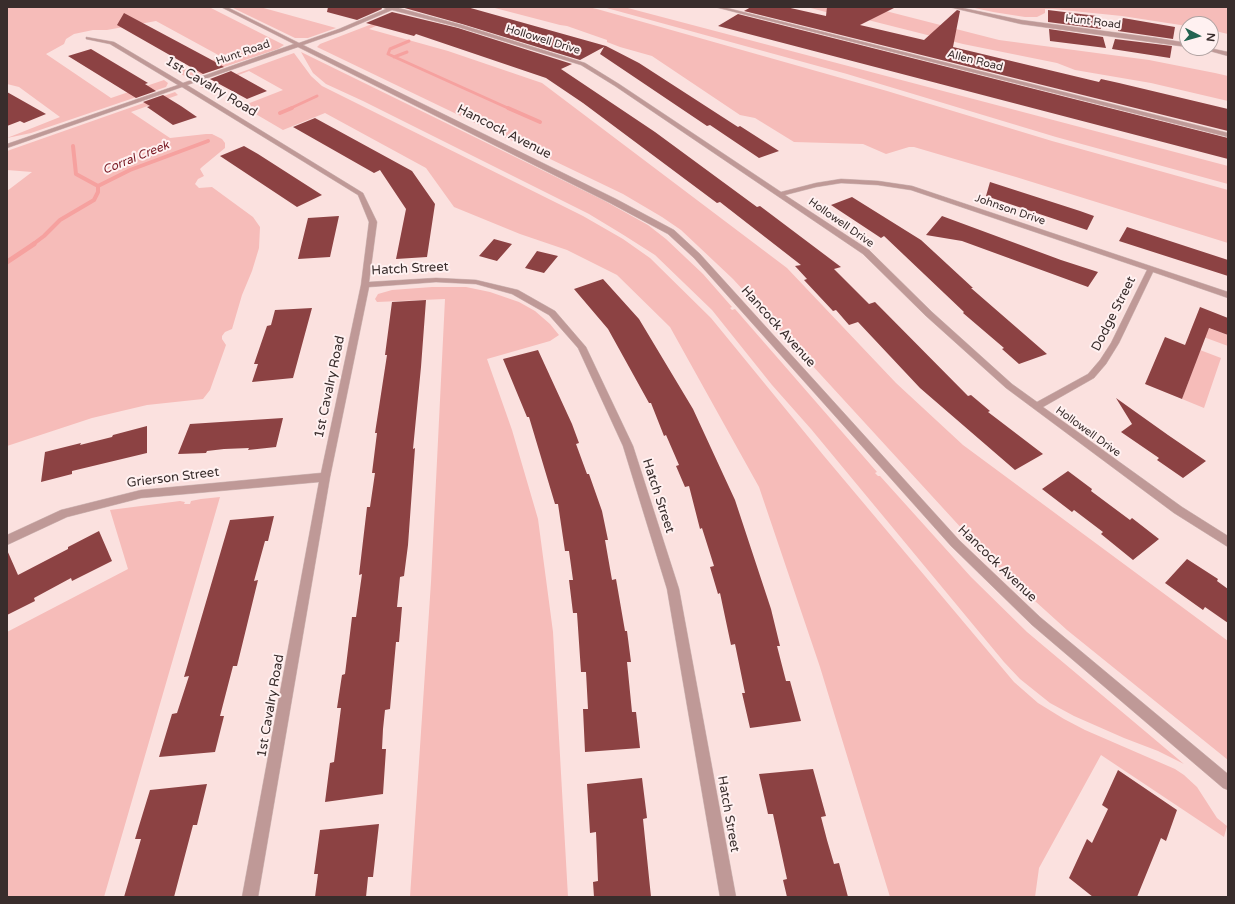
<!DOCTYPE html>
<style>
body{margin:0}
#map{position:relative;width:1235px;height:904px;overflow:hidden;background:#fbe1df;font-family:"Varela Round",sans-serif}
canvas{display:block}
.frame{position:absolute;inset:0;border:8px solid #392d2c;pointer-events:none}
.north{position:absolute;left:1179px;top:16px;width:40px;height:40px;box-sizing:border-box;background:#fff1f1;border:1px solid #b0a3a2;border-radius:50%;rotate:96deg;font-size:11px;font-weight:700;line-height:16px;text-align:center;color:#392d2c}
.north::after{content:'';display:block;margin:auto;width:14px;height:18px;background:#236351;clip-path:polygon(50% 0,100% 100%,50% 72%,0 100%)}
</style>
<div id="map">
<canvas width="1235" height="904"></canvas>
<div class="frame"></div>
<div class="north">N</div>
</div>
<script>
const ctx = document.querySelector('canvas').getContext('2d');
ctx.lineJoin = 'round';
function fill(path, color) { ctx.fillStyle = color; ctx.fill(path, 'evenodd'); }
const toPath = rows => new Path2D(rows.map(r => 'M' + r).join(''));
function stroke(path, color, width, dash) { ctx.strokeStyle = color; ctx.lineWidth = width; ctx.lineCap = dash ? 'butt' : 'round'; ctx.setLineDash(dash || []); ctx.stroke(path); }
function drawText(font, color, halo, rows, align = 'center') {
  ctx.font = font + ' "Varela Round",sans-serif'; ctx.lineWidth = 4; ctx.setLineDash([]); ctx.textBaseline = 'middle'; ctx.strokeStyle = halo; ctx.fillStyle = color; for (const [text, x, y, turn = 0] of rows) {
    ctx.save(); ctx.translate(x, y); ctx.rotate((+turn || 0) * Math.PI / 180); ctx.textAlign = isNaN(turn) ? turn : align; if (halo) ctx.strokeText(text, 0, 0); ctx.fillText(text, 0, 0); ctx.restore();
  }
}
fill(toPath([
 [7,7,209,7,284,45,278,49,197,76,187,77,176,72,222,57,156,21,107,30,93,30,74,34,66,39,64,44,46,54,111,98,164,80,168,83,166,87,160,89,31,133,7,138,60,117,19,87,7,84],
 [231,7,260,7,336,28,308,38,295,38],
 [491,7,588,7,597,9,887,91,1052,141,1228,190,1228,243,1016,177,914,147,909,147,886,154,863,144,794,142,755,118,740,115,652,56,620,47,607,42,607,40,567,26,560,25],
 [603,7,624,7,1228,166,1228,184,1056,137,847,74],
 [807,7,870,7,999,40,1149,60,1215,73,1228,76,1228,101,1151,83,1075,70,1057,63,963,44,852,16,837,15],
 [970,7,1228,7,1228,34,1211,30,1211,24,1187,24,1187,26,1122,16,1053,9,1045,9,1045,13,1037,17,1025,17,993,12],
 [398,16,369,29,448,51,542,83,787,268,896,383,963,445,1228,641,1228,760,1067,630,1014,582,986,555,733,279,681,230,662,217,623,194,317,47,320,44,385,19],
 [301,52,603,200,648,225,666,239,703,274,732,307,730,308,732,310,735,309,877,472,875,473,878,476,880,476,971,577,1027,632,1184,764,1158,751,1124,738,1074,716,1050,703,1020,679,1004,662,811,429,772,385,712,310,655,255,622,234,589,214,363,101,326,84,313,73],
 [294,53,311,76,322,86,583,216,623,239,650,258,711,318,824,456,1014,682,1038,703,1064,719,1085,730,1175,769,1184,775,1197,787,1217,818,1227,826,1224,837,1101,755,1039,868,1035,897,890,897,820,667,759,487,670,327,617,275,567,250,520,234,454,207,426,168,325,113,283,130,242,106,283,90,249,71,217,83,219,85,207,89,200,87],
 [175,92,178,95,131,112,170,138,206,134,212,134,222,139,225,143,225,148,202,167,200,169,204,176,198,179,195,184,199,188,212,187,253,217,260,227,259,248,252,271,242,295,232,329,225,332,222,336,222,339,226,345,210,390,203,399,147,405,92,418,7,446,7,191,32,172,7,170,7,151],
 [432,287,466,287,490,292,519,302,535,311,550,324,559,335,550,341,487,359,512,430,538,519,553,632,568,897,410,897,431,582,445,299,377,302,375,299,378,294,392,290],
 [1194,323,1228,335,1228,346,1190,332],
 [1200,350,1221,358,1204,408,1182,399],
 [220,497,104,897,7,897,7,632,128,569,110,510,180,501,185,502,184,504,190,504,191,501,201,499]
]), '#f6bcb9');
stroke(toPath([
 [409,41,390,49,388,54,510,109],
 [394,57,407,52],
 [289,109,317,96]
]), '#f6a19f', 3);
stroke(toPath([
 [508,108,540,122],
 [280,113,292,108],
 [73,146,76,174,98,186],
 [32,245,44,236,60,220,94,200,98,192,98,186,130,170,208,141]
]), '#f6a19f', 4);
stroke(toPath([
 [7,262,34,244]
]), '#f6a19f', 5);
fill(toPath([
 [328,7,381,7,382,9,357,20,327,12],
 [401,7,467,7,606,46,639,63,738,127,740,126,779,151,759,158,710,125,707,126,600,54,604,47,580,60,462,24],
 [751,7,786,7,826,16,827,7,896,7,860,25,924,40,957,10,960,11,953,47,1099,82,1101,79,1119,83,1228,109,1228,131,744,11],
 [1048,10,1097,16,1101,29,1048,22],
 [392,12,458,28,572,64,561,69,655,132,757,207,760,206,841,267,834,269,869,304,875,302,968,396,971,395,990,411,988,412,1043,454,1015,470,920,388,858,322,849,325,836,310,833,311,804,280,807,279,795,266,801,265,720,202,717,203,583,103,546,78,416,34,414,36,366,23],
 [124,13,210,59,224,67,203,74,117,25],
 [738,14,1228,138,1228,159,718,26],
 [1123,18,1175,27,1173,39,1118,31],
 [1049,29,1103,37,1106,48,1050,41],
 [1115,39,1172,46,1170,58,1112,49],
 [91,49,148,83,145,84,156,91,136,98,68,56],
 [231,71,267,91,247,99,210,79],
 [7,92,46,114,24,123,20,121,7,126],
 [163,95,181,106,197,117,173,125,147,107,150,106,143,102],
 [315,118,412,171,435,204,427,257,396,259,406,209,380,170,374,173,293,127],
 [244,146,258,154,322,195,297,207,220,156],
 [990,182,1080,211,1094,216,1087,230,986,196],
 [852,197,921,240,973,288,971,288,1047,354,1019,364,1002,349,1004,348,963,313,964,312,884,236,881,238,831,205],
 [339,216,330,257,298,259,308,218],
 [942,216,1061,260,1098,272,1088,287,962,241,926,235],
 [1127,227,1228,260,1228,276,1119,241],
 [494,239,512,244,497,261,479,256],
 [537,251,558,256,544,273,525,268],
 [603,279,639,319,693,409,735,500,771,609,780,646,777,646,786,681,790,681,801,721,750,728,742,693,745,693,735,644,731,645,720,593,718,594,710,567,714,566,702,528,700,529,689,486,685,487,676,466,679,465,666,435,664,436,651,403,649,403,608,329,574,289],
 [426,300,421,367,413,449,415,448,408,545,404,576,400,577,397,607,402,607,399,642,396,642,390,709,385,710,383,729,382,749,386,749,383,794,325,802,330,763,334,762,341,708,337,708,342,675,345,674,352,617,356,617,362,574,359,575,367,507,370,507,375,473,372,473,377,433,375,433,387,355,385,355,392,302],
 [1200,307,1228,318,1228,335,1209,328,1182,399,1145,384,1165,337,1185,345],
 [312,308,293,378,252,382,258,364,254,364,267,326,271,325,275,310],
 [538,350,572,424,579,443,576,444,587,474,589,474,602,511,608,540,605,540,612,580,616,579,625,631,627,631,631,662,627,662,632,712,636,712,640,748,585,752,583,709,588,709,586,672,581,672,577,613,573,613,569,580,573,580,569,551,565,551,558,504,555,504,529,417,527,417,503,359],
 [1116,398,1168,435,1206,461,1183,478,1157,460,1159,458,1121,432,1132,424],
 [283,418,276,447,248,450,249,448,224,449,207,451,206,453,178,454,190,424],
 [147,426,147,453,72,471,72,474,41,482,45,452,81,443,80,445,112,437,113,435],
 [1068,471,1092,489,1091,491,1130,520,1132,518,1159,539,1133,560,1101,534,1103,532,1074,510,1072,512,1042,489],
 [274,516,268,541,265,541,254,581,258,580,237,666,233,666,220,716,224,716,215,752,159,757,172,714,177,713,189,676,184,677,230,520],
 [99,531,112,561,72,581,71,578,34,598,35,601,7,615,7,550,18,575,68,549,68,547],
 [1187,559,1218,579,1217,581,1228,589,1228,623,1205,607,1203,610,1165,583],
 [813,769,826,816,821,817,827,840,834,864,839,863,848,897,787,897,783,880,787,879,773,814,768,814,759,774],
 [1118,770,1177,810,1166,841,1161,838,1137,897,1093,897,1069,878,1087,839,1092,843,1108,809,1102,805],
 [642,778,647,818,643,819,651,897,594,897,593,882,598,881,597,856,596,832,590,833,587,784],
 [207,784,197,825,193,825,174,897,124,897,141,839,135,839,150,790],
 [379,824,373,877,368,877,366,897,315,897,318,874,314,874,320,830]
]), '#8c4243');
const minor = toPath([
 [221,7,227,7,299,43,339,29,386,9,382,7,395,7,462,25,585,63,619,84,781,192,816,183,841,179,878,181,912,186,1228,292,1228,298,1153,272,1119,343,1106,364,1094,378,1043,407,1182,507,1228,536,1228,547,1174,513,1006,388,926,316,863,254,615,86,581,65,458,27,392,10,343,31,303,45,616,199,674,230,700,254,959,540,1040,617,1228,774,1228,790,1223,788,1032,625,951,546,694,258,668,234,610,203,298,47,187,85,363,193,377,222,369,282,436,278,476,280,518,290,555,311,586,347,633,446,679,589,736,897,720,897,667,589,623,446,578,348,549,315,512,294,476,284,436,282,369,287,330,477,258,897,242,897,319,482,141,498,67,517,7,545,7,535,61,510,141,490,321,473,361,285,369,222,358,195,182,87,7,148,7,144,178,85,110,44,86,39,86,37,114,42,183,83,294,44,221,7],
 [841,183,878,185,911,190,1147,270,1111,343,1100,360,1088,374,1037,402,1012,384,932,312,869,250,785,195,816,187,841,183],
 [715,7,723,7,1228,133,1228,137,715,7],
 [949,7,958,7,1021,20,1157,38,1187,43,1187,47,1021,24,949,7],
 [1199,48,1209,48,1228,52,1228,56,1199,48]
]);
stroke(minor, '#d4bdbb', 1);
fill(minor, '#bf9997');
drawText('11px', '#392d2c', '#fff1f1', [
 ["Hunt Road",1093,22,7],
 ["Hollowell Drive",543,40,17],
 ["Hunt Road",243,53,-19],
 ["Allen Road",975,61,14],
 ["Johnson Drive",1010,210,19],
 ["Hollowell Drive",841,223,35],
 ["Hollowell Drive",1088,432,36]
]);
drawText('italic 12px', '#781721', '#fff1f1', [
 ["Corral Creek",136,158,-22]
]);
drawText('13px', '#392d2c', '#fff1f1', [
 ["1st Cavalry Road",211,87,31],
 ["Hancock Avenue",504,132,27],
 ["Hatch Street",410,269,-3],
 ["Dodge Street",1114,314,-63],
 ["Hancock Avenue",778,327,48],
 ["1st Cavalry Road",330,387,-78],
 ["Grierson Street",173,478,-7],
 ["Hatch Street",658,496,72],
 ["Hancock Avenue",997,564,44],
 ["1st Cavalry Road",271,706,-80],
 ["Hatch Street",728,814,80]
]);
</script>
